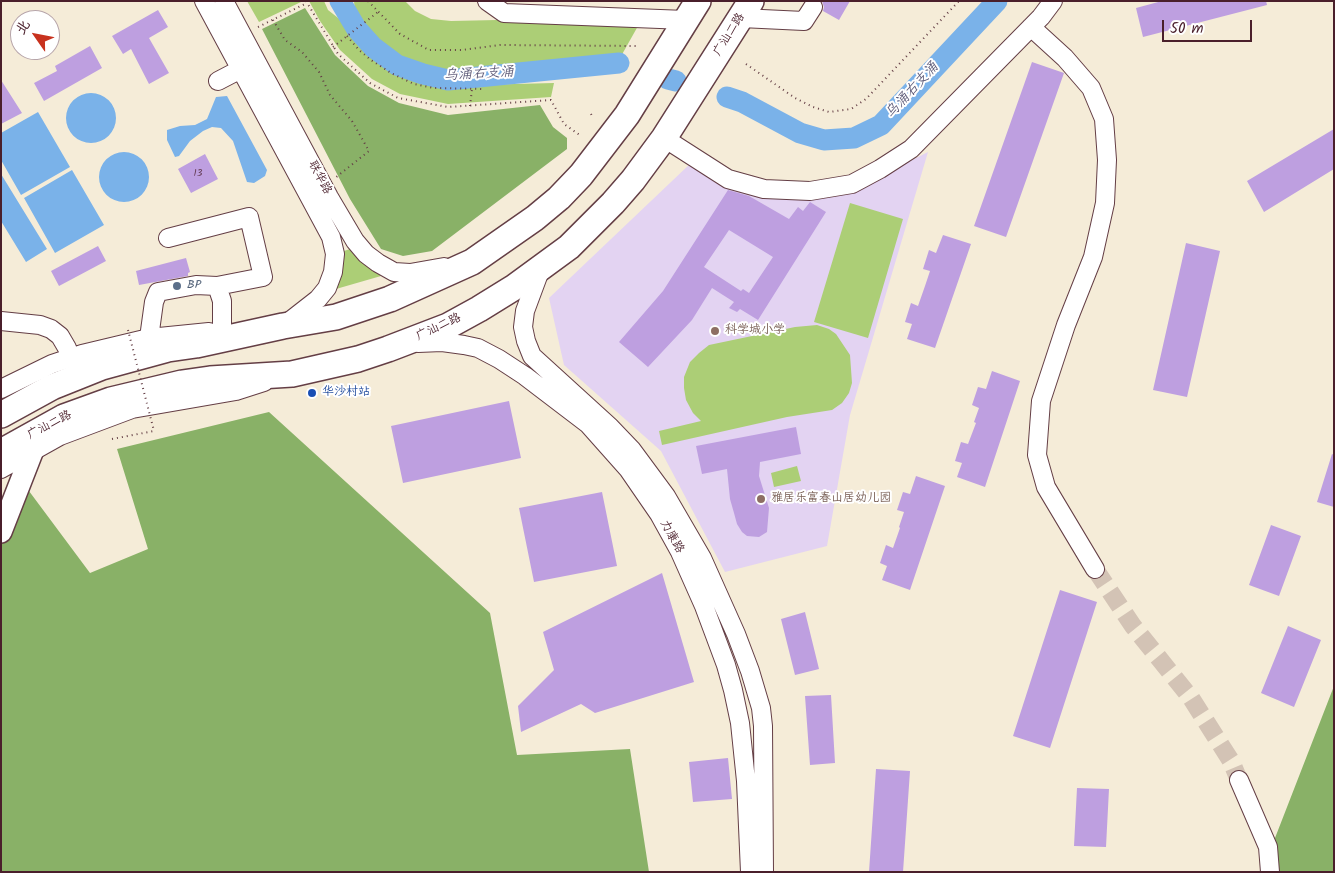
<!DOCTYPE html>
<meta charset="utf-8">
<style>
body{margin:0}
#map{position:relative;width:1335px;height:873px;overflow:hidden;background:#f5ecd8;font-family:Kalam,"LXGW WenKai TC",sans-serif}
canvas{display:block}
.frame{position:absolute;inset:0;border:2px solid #4a1f2b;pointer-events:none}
.north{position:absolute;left:10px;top:10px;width:50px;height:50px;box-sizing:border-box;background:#fff;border:1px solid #b7a5aa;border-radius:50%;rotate:303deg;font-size:14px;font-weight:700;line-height:20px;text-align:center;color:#4a1f2b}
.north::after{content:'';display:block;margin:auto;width:18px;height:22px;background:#c8321e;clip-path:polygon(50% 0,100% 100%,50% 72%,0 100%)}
.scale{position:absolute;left:1162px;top:20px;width:90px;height:22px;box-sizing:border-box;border:2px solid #4a1f2b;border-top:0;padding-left:6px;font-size:15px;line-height:18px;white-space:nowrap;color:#4a1f2b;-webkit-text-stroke:4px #fff;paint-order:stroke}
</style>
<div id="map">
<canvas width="1335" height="873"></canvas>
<div class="frame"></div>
<div class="north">北</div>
<div class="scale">50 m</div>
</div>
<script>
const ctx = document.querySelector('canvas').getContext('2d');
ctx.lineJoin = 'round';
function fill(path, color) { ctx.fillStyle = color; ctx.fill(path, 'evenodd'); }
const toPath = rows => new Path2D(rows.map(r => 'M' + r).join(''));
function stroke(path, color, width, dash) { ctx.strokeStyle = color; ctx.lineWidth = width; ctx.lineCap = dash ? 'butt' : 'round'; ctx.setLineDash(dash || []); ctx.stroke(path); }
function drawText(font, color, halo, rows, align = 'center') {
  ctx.font = font + ' Kalam,"LXGW WenKai TC",sans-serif'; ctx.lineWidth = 4; ctx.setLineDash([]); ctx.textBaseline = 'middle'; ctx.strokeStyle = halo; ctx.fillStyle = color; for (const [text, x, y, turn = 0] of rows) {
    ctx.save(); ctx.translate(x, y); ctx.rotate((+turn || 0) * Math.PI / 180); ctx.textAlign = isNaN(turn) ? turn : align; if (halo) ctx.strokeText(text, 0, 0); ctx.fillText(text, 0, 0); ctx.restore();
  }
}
fill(toPath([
 [928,152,850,415,827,546,725,572,661,451,564,365,549,298,692,162,738,186,855,189]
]), '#e3d3f2');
fill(toPath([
 [247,1,300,1,301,2,259,22],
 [309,1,324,1,328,10,342,21,349,30,373,55,398,72,430,83,475,85,554,83,551,97,448,104,400,94,372,79,340,50,320,21],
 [354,1,405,1,415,11,431,19,451,21,497,20,532,23,603,22,638,26,620,58,547,65,440,73,400,60,375,41,365,29,355,13],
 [850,203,903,219,868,338,814,322],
 [353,248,381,276,336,289,344,251],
 [817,325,829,329,836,334,850,355,852,383,849,393,842,403,832,410,787,417,662,445,659,431,701,421,693,413,686,400,684,388,684,377,690,362,699,353,709,345,795,327],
 [797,466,801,481,774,487,771,473]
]), '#acce76');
fill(toPath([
 [305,8,335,55,368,86,399,103,448,115,540,105,553,127,567,138,567,149,432,251,403,256,381,249,350,199,262,29],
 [269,412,490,613,517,755,630,749,649,872,1,872,1,501,26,487,90,573,148,549,117,449],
 [1334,686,1334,872,1278,872,1275,838]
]), '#89b167');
fill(toPath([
 '66 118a25 25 0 1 1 50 0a25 25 0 1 1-50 0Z',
 [227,96,267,170,265,176,254,183,247,182,233,141,221,128,212,127,203,131,190,141,179,156,175,157,167,140,167,130,180,126,195,125,207,119,216,97],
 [38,112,70,167,21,195,1,160,1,133],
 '99 177a25 25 0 1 1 50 0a25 25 0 1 1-50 0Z',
 [72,170,104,225,55,253,24,198],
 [1,174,47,249,26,262,1,221]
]), '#7ab2e9');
stroke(toPath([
 [340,1,356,28,373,47,397,65,423,74,448,80,619,63],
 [668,79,676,81],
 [727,97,742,102,800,133,824,140,854,138,881,125,997,1]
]), '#7ab2e9', 21);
fill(toPath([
 [822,1,850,1,839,20,823,11,824,7],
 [1162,1,1266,1,1267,5,1143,37,1136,8],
 [158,10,168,27,149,38,169,73,149,84,131,49,123,54,112,36],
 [90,46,102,68,44,101,34,83,57,71,55,66],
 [1032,62,1064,73,1006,237,974,226],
 [1,80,22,113,1,124],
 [1334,129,1334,169,1264,212,1247,181],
 [205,154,218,179,191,193,178,169],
 [728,190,749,196,789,219,798,207,803,211,810,202,826,212,758,320,740,309,737,312,729,308,734,302,712,288,692,320,648,367,619,342,663,291],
 [729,230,773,257,749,293,743,289,741,291,704,267],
 [943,235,971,244,935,348,907,339,912,324,905,322,911,303,918,306,925,286,930,271,923,269,929,250,936,253],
 [1186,243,1220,251,1187,397,1153,390],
 [98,246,106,261,59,286,51,271],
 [186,258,190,272,188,273,188,276,139,285,136,271],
 [992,371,1020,381,985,487,957,477,962,463,955,461,961,442,968,444,976,423,974,422,979,408,972,405,978,387,986,389],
 [509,401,521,458,403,483,391,426],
 [796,427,801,454,760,462,759,476,769,508,767,532,759,537,747,536,742,532,737,524,734,513,730,499,727,469,702,474,696,446],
 [1332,454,1334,455,1334,507,1317,502],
 [916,476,945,486,910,590,882,580,887,566,880,563,886,545,893,548,900,528,899,527,904,512,897,510,903,492,910,494],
 [602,492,617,566,534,582,519,508],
 [1271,525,1301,536,1279,596,1249,585],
 [662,573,694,682,595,713,581,704,521,732,518,706,554,670,543,632],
 [1060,590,1097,602,1050,748,1013,736],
 [805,612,819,669,795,675,781,619],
 [1288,626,1321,640,1294,707,1261,693],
 [831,695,835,763,810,765,805,696],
 [728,758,732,799,693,802,689,762],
 [876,769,910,771,903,872,869,872],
 [1077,788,1109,789,1106,847,1074,846]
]), '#be9fe0');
stroke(toPath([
 [1095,569,1133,626,1191,698,1231,761,1239,780]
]), '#d3c3b5', 18, [18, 9]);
const minor = toPath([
 [204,1,331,237,335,254,333,272,327,288,318,299,286,324],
 [224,1,329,197,355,241,366,254,378,263,394,272,410,273,444,267],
 [487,1,504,13,686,20],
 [741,18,804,21,813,7],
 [1031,27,1065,58,1091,88,1104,119,1107,160,1105,203,1093,257,1066,325,1041,401,1037,455,1046,487,1095,569],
 [218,81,241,69],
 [664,138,728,179,764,189,810,191,852,184,880,169,911,149,1041,17,1053,1],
 [168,238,249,217,263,277,217,286],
 [541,268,525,311,523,327,526,341,532,356,610,427,632,450,666,496,702,558,736,634,750,671,761,708,763,726,764,872],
 [1,321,40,325,51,329,60,336,67,348],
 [149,338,154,302,158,292,196,285,217,286,222,301,222,331],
 [418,343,442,342,464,345,478,348,499,359,525,376,588,424,628,469,659,514,680,552,704,606,726,665,733,690,740,723,746,781,750,872],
 [1,389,52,364,82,354,149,338,209,332],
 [1,469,60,436,132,409,236,391,264,382],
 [1239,780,1268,847,1270,872]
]);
const major = toPath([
 [1,532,33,450]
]);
const highway = toPath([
 [1,415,52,387,102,367,168,349,196,345,283,326,336,317,390,299,472,262,535,218,559,198,581,175,627,115,698,1],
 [1,452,64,417,111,400,182,383,210,379,292,374,358,359,388,349,448,326,479,309,513,288,569,247,613,203,633,180,664,138,751,1]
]);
stroke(minor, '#643e45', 20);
stroke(major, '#643e45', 24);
stroke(highway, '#643e45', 28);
stroke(toPath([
 [306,1,338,54,370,83,398,98,448,107,551,100,564,124,581,136],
 [368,1,400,34,429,50,462,50,500,45,637,46],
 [273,20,285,40,302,52,319,72,330,95,352,121,369,151,335,178],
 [258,27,307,3],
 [347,36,359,50,371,60,391,73,414,84,434,88,484,89],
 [333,47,378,12],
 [746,64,795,98,813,107,829,112,851,109,866,99,959,1],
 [470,106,472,89],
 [591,114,593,118],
 [112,439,154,431]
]), '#643e45', 2, [1, 4]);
stroke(minor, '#fff', 18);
stroke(major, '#fff', 21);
stroke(highway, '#fff', 25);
stroke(toPath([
 [128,330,154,431]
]), '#643e45', 2, [1, 4]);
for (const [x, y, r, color] of [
 [177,286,5,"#5c6f8a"],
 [715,331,5,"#8d6e63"],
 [312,393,5,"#1a4fb4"],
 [761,499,5,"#8d6e63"]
]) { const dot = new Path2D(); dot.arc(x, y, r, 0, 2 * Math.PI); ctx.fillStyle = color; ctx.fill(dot); stroke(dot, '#fff', 2); }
drawText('10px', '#673f58', null, [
 ["13",198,174]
]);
drawText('12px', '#4a1f2b', '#fff', [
 ["广汕二路",730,35,-58],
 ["联华路",319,178,62],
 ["广汕二路",439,328,-25],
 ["广汕二路",50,426,-27],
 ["力康路",671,537,61]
]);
drawText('12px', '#4e5e75', '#fff', [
 ["BP",187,286]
], 'left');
drawText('12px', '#785e54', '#fff', [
 ["科学城小学",725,331],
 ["雅居乐富春山居幼儿园",771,499]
], 'left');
drawText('12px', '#164399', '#fff', [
 ["华沙村站",322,393]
], 'left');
drawText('italic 14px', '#5d5a77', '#fff', [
 ["乌涌右支涌",479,75,-3],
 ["乌涌右支涌",913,91,-47]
]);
</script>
